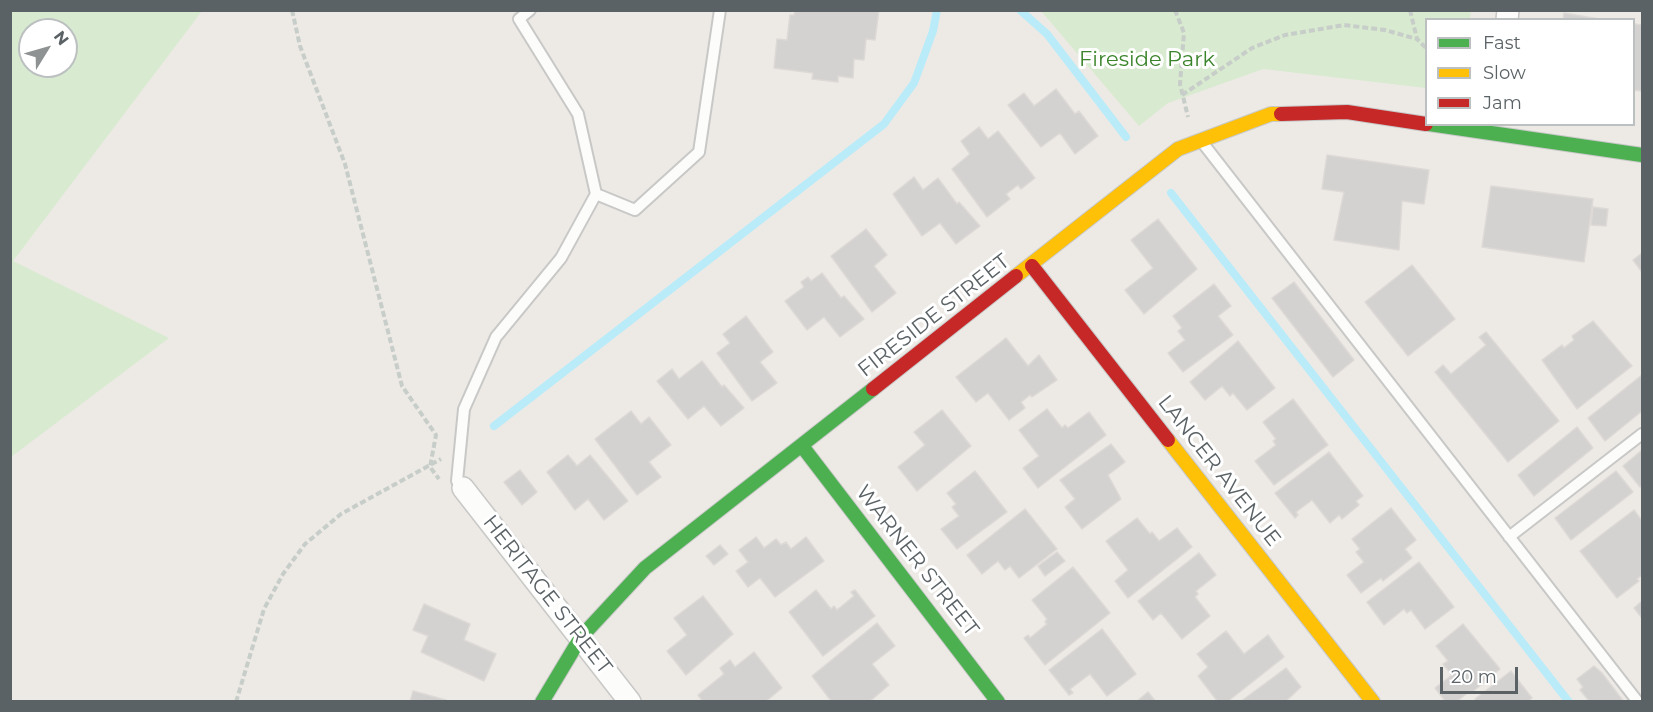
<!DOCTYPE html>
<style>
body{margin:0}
#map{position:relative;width:1653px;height:712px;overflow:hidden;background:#edeae6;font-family:Montserrat,sans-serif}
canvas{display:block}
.frame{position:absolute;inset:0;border:12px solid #5b6265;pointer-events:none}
.legend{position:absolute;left:1425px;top:18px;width:210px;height:108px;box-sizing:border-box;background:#fff;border:2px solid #bdc0c1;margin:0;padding:8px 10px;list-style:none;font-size:18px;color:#5b6265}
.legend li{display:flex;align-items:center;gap:12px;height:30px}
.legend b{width:30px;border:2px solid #bdc0c1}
.north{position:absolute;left:18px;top:18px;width:60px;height:60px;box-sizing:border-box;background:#fff;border:2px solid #bdc0c1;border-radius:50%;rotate:53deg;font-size:16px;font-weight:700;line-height:24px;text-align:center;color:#5b6265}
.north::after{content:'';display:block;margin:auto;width:21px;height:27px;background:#8e9292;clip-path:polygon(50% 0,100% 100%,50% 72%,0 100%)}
.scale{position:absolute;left:1440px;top:667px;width:78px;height:27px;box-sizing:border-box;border:3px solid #5b6265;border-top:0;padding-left:8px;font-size:18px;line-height:21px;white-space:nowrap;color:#5b6265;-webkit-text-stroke:4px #fff;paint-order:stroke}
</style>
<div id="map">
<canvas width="1653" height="712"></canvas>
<div class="frame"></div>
<ul class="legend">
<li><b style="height:8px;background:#4caf50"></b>Fast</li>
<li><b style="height:8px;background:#ffc107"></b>Slow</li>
<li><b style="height:8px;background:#c62828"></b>Jam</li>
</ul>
<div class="north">N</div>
<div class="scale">20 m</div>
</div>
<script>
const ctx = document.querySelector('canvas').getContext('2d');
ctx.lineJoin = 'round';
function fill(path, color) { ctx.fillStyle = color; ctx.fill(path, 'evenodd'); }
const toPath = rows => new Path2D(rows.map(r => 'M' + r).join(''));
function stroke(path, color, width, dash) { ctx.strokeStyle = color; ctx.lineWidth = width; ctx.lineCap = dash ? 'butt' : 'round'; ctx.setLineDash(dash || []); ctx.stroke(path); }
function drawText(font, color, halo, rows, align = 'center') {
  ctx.font = font + ' Montserrat,sans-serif'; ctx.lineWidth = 6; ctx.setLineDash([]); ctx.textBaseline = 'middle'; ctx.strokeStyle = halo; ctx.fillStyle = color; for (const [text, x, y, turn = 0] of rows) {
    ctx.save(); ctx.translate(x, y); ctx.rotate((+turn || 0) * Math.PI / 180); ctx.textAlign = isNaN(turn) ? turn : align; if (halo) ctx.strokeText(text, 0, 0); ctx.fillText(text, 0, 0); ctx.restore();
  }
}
fill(toPath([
 [11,10,202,11,13,261,169,338,11,457],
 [30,30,66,30,66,66,30,66],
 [1041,11,1471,11,1470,19,1426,20,1426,88,1263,69,1168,103,1139,126]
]), '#d8eacf');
stroke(toPath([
 [1020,10,1047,34,1126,137],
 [1171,193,1569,702],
 [494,426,884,124,914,83,933,31,937,10]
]), '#baebf8', 8);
const building = toPath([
 [795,10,879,10,875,40,866,39,864,60,854,59,853,78,838,76,838,82,812,79,813,73,774,68,777,39,787,40,790,15,794,15,795,10],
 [1564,13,1605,20,1563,20,1564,13],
 [1634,24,1642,25,1642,91,1634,90,1634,24],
 [1056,89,1075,114,1079,111,1098,136,1075,154,1060,133,1041,147,1008,105,1024,93,1034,106,1056,89],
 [979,127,988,139,998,131,1035,178,1021,189,1018,185,1006,194,1010,199,987,217,952,169,970,154,961,141,979,127],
 [1327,155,1429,170,1424,204,1402,201,1399,250,1334,240,1344,192,1322,189,1327,155],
 [914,177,923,190,938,178,957,204,959,202,980,226,956,244,940,223,922,236,893,194,914,177],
 [1491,186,1593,199,1584,262,1482,247,1491,186],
 [1593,207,1608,209,1606,226,1591,225,1593,207],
 [1158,219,1197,269,1144,314,1125,290,1153,268,1131,240,1158,219],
 [866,229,887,255,874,266,896,293,872,312,831,256,866,229],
 [1642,253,1642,272,1633,260,1642,253],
 [1412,265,1455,319,1408,356,1365,302,1412,265],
 [822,273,841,298,844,296,864,319,840,337,824,317,807,330,785,301,804,287,801,282,808,277,811,281,822,273],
 [1294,282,1354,360,1333,377,1272,298,1294,282],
 [1214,284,1231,306,1218,316,1233,335,1183,372,1168,353,1185,340,1178,331,1182,328,1173,316,1214,284],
 [746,316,773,352,760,362,777,383,752,401,717,353,730,343,723,334,746,316],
 [1593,321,1632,366,1577,409,1542,360,1562,345,1564,348,1574,340,1572,336,1593,321],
 [1486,332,1559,421,1508,462,1435,372,1443,365,1451,374,1486,345,1479,337,1486,332],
 [1006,338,1028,366,1039,355,1057,380,1032,397,1030,395,1021,402,1025,408,1009,420,988,393,976,402,956,377,1006,338],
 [1238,341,1275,388,1247,410,1233,393,1230,396,1222,386,1205,400,1190,382,1238,341],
 [702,361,722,387,724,385,744,408,721,426,704,406,688,419,657,381,672,369,679,379,702,361],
 [1642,375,1642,411,1605,441,1588,418,1642,375],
 [1293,399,1328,445,1274,485,1255,461,1276,445,1273,441,1276,439,1263,422,1293,399],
 [1047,409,1062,428,1065,425,1068,428,1089,412,1106,435,1038,488,1023,468,1039,456,1019,430,1047,409],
 [942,410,971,446,917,491,898,467,925,445,914,432,942,410],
 [631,411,641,424,649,417,671,445,649,462,661,477,637,495,595,439,631,411],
 [1577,427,1593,448,1534,496,1518,475,1577,427],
 [1111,444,1125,462,1108,475,1121,499,1082,529,1065,507,1075,499,1060,480,1111,444],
 [1642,450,1642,485,1640,487,1623,466,1642,450],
 [1329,452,1363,496,1356,501,1359,505,1342,519,1339,515,1330,523,1312,500,1296,512,1298,515,1295,518,1275,493,1329,452],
 [568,455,577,466,590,455,628,501,604,520,588,499,575,510,547,472,568,455],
 [520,470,537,492,522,505,504,482,520,470],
 [975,471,1007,512,957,549,941,529,959,516,952,507,956,504,947,493,975,471],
 [1616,471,1633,492,1571,540,1555,518,1616,471],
 [1391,508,1416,540,1405,549,1412,558,1383,581,1381,578,1361,593,1347,575,1364,562,1356,552,1360,549,1352,539,1391,508],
 [1025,509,1057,549,1019,578,1010,566,1005,570,998,561,982,574,967,555,1025,509],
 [1634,510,1642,521,1642,575,1637,579,1639,581,1617,598,1580,551,1634,510],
 [1137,518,1150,534,1152,532,1159,541,1177,528,1192,547,1128,598,1115,581,1128,570,1106,541,1137,518],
 [756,537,764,548,776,539,781,545,786,542,791,549,806,537,824,561,775,597,760,578,748,587,736,571,748,562,739,550,756,537],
 [720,545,728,554,714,565,706,556,720,545],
 [1057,552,1065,561,1045,576,1038,566,1057,552],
 [1199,553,1216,575,1196,591,1198,594,1195,597,1210,616,1182,639,1161,613,1153,620,1138,601,1199,553],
 [1419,562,1454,607,1425,629,1411,610,1407,613,1404,609,1384,625,1367,602,1419,562],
 [1073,567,1110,613,1045,665,1024,638,1028,635,1030,638,1047,624,1045,622,1047,619,1032,600,1073,567],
 [816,590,831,609,834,606,837,610,854,596,851,592,855,590,875,616,823,656,789,612,816,590],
 [703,596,733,634,686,675,667,651,687,635,674,618,703,596],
 [1642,601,1642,618,1634,608,1642,601],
 [424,604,470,624,464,640,496,654,484,681,421,652,428,636,413,630,424,604],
 [877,623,895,646,872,664,889,685,869,702,832,702,812,676,877,623],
 [1463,624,1500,669,1471,693,1470,691,1456,702,1446,702,1435,688,1452,675,1443,664,1448,661,1436,646,1463,624],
 [1102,629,1136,674,1107,696,1090,674,1070,689,1073,693,1069,695,1049,670,1102,629],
 [1226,631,1244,654,1268,635,1284,657,1227,702,1218,702,1198,676,1208,667,1197,654,1226,631],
 [754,652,782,688,765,702,703,702,698,695,724,674,720,668,730,660,735,667,754,652],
 [1594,666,1602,673,1624,702,1590,702,1580,690,1583,687,1577,679,1594,666],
 [1286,668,1301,687,1285,702,1240,702,1286,668],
 [1511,671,1532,698,1527,702,1476,702,1475,699,1511,671],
 [413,691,446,700,445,702,410,702,413,691],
 [1148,692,1156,702,1136,702,1148,692]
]);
fill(building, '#d4d2d0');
stroke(building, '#dcd9d6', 1.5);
const lane = toPath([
 [1202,142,1638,702],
 [596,194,635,210,699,152,720,10],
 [463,488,457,481,464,409,496,337,561,258,596,194,578,114,519,19,530,10],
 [1509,537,1642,434]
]);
const street = toPath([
 [1507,20,1508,10],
 [463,488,630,702]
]);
const fast = toPath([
 [1429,124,1642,155],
 [802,446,998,702],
 [542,702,581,637,645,568,873,389]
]);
const slow = toPath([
 [1016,276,1178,149,1271,114,1281,114],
 [1168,440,1373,702]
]);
const jam = toPath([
 [1281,114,1347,112,1426,124],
 [1032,266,1168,440],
 [873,389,1016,276]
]);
stroke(lane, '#c8c8c7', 14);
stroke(street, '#c8c8c7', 24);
stroke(fast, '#c7c8c7', 16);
stroke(slow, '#c7c8c7', 16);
stroke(jam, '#c7c8c7', 16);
stroke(toPath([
 [292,10,300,46,345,164,402,386,436,435,430,467,439,479],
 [1175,10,1184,33,1180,84,1188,117],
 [1410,10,1417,39,1426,48],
 [1182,95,1252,48,1285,35,1344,25,1385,30,1417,39],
 [236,702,264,609,283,574,305,544,341,514,441,459]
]), '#c7cdc8', 4, [6, 3]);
stroke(lane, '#fcfcfb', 10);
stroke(street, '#fcfcfb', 21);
stroke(fast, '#4caf50', 14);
stroke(slow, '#ffc107', 14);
stroke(jam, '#c62828', 14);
drawText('21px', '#3a842b', '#fff', [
 ["Fireside Park",1147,60]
]);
drawText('21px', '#5b6265', '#fff', [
 ["FIRESIDE STREET",934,316,-38],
 ["LANCER AVENUE",1219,471,52],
 ["WARNER STREET",917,561,52],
 ["HERITAGE STREET",547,595,52]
]);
</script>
